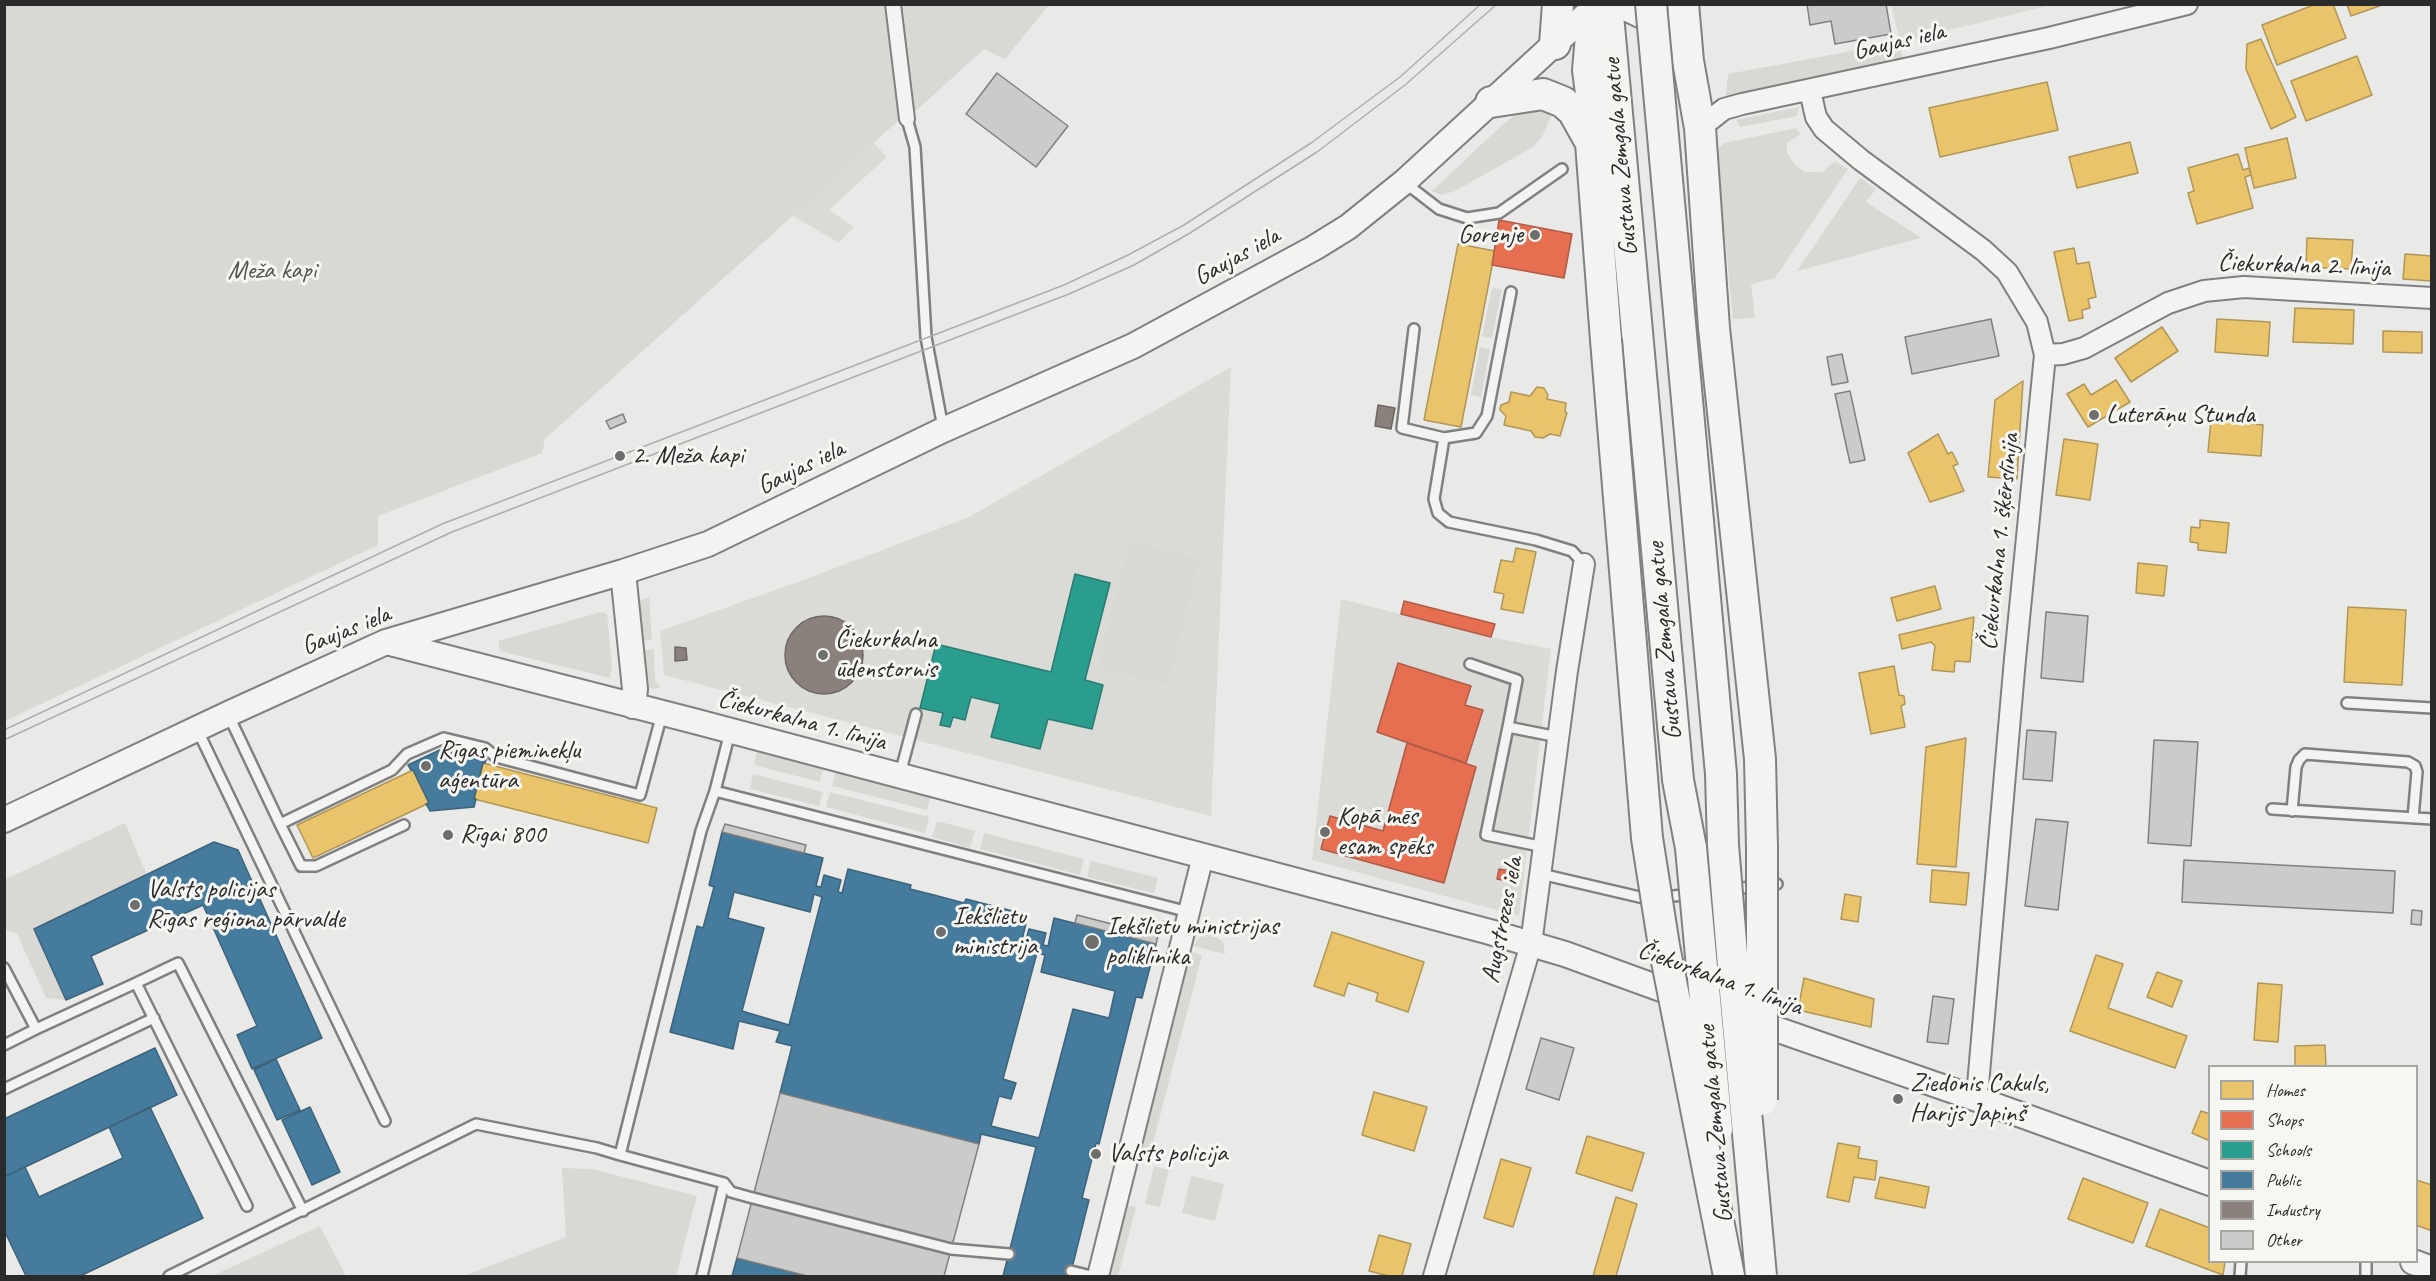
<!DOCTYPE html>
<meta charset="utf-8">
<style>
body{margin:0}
#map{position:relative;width:2436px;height:1281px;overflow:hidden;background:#e9e9e7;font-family:Caveat,sans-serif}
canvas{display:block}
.frame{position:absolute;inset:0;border:6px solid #2b2b2b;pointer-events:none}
.legend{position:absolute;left:2208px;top:1065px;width:210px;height:198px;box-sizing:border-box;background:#f6f6f2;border:2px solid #a5a5a2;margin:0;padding:8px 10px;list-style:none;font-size:18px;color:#2b2b2b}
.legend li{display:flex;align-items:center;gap:12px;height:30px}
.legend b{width:30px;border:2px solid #a5a5a2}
</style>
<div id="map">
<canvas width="2436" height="1281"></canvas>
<div class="frame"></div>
<ul class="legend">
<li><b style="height:16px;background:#e9c46a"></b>Homes</li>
<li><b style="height:16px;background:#e76f51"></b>Shops</li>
<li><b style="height:16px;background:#2a9d8f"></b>Schools</li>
<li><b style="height:16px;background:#457b9d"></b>Public</li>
<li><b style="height:16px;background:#8a817c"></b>Industry</li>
<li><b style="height:16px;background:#cbcbca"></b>Other</li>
</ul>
</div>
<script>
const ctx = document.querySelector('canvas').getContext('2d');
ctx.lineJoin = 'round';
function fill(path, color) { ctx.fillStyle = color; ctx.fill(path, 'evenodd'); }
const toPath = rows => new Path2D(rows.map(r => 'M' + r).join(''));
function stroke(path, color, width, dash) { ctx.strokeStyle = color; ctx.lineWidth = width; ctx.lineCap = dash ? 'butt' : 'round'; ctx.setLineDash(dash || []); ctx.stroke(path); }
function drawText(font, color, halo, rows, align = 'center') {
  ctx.font = font + ' Caveat,sans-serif'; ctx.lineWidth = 6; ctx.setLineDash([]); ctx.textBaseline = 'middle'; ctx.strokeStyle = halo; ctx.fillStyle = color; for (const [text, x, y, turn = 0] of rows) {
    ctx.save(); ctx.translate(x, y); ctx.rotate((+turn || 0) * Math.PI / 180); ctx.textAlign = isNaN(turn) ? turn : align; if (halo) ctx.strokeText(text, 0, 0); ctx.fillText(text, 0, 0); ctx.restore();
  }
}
fill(toPath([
 [1891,4,2051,4,2051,5,1900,42],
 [870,139,887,157,829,210,854,227,839,243,786,212],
 [1231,367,1211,816,664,675,660,631,809,578,969,517],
 [1341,599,1491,637,1551,649,1519,916,1312,860]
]), '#dadad7');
fill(toPath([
 [4,5,1049,5,1005,59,984,49,907,119,897,122,545,439,542,453,378,516,378,545,5,721],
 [1900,42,1903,61,1726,97,1728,74],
 [1799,107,1797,116,1740,127,1736,120],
 [1524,108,1554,109,1542,137,1533,147,1455,191,1442,195,1432,191,1501,126],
 [1796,128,1801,134,1787,143,1787,152,1795,165,1805,172,1822,172,1835,161,1848,169,1775,278,1751,284,1755,318,1733,319,1717,156,1719,149,1724,143],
 [1860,178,1876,189,1866,202,1921,238,1797,271],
 [1492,288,1502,289,1492,338,1482,336],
 [1480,347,1490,349,1481,397,1471,395],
 [1130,542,1200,559,1168,685,1098,668],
 [649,597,652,640,641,641,638,604,641,600],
 [601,612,607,614,612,666,610,678,500,651,499,646,499,641],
 [654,649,655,681,660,687,656,689,648,688,644,676,642,650],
 [757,752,823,769,820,782,754,765],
 [836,772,931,796,927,810,832,786],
 [753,774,823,792,819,806,750,789],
 [830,792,929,817,925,833,826,807],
 [937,821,975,831,970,848,932,837],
 [125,823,147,875,35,929,66,1000,46,998,17,934,5,929,4,880],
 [984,833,1084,859,1080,875,980,849],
 [1091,861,1158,878,1154,893,1087,877],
 [1207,934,1213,934,1223,942,1225,954,1193,946,1201,936],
 [1191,952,1202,955,1149,1158,1138,1155],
 [1154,1166,1169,1170,1160,1207,1145,1204],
 [562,1168,592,1169,697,1196,676,1276,464,1276,566,1237],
 [1191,1176,1224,1184,1215,1221,1182,1213],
 [1125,1205,1136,1207,1118,1276,1107,1276],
 [320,1226,346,1276,212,1276]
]), '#d8d8d5');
const homes = toPath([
 [2316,4,2333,4,2346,38,2277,65,2262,25,2316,4],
 [2347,4,2385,4,2351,16,2347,4],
 [2261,39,2296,117,2271,129,2246,69,2247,44,2261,39],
 [2357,56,2372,95,2306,121,2291,81,2357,56],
 [2047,82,2058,130,1940,157,1929,108,2047,82],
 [2287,138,2296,178,2254,188,2245,148,2287,138],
 [2130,142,2138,173,2077,188,2069,157,2130,142],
 [2238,154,2243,170,2249,168,2251,175,2245,177,2253,208,2197,224,2188,193,2194,191,2188,168,2238,154],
 [2307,238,2353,240,2351,269,2306,267,2307,238],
 [1458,244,1495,251,1461,427,1424,420,1458,244],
 [2074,248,2077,264,2089,262,2096,297,2088,299,2090,308,2082,310,2083,318,2069,321,2054,252,2074,248],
 [2405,254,2432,256,2432,281,2403,279,2405,254],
 [2295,308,2354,310,2353,344,2293,342,2295,308],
 [2217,319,2270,322,2268,356,2215,352,2217,319],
 [2162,327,2178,351,2131,382,2115,358,2162,327],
 [2383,331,2422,332,2422,353,2383,352,2383,331],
 [2116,380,2130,402,2088,427,2067,394,2084,384,2091,395,2116,380],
 [2023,381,2017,479,1988,477,1995,400,2023,381],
 [1537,387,1544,388,1548,395,1547,399,1566,403,1565,412,1567,413,1560,436,1550,434,1543,438,1535,437,1531,431,1504,425,1506,416,1500,410,1501,405,1509,402,1511,392,1530,396,1537,387],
 [2211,420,2263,425,2261,456,2208,452,2211,420],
 [1938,434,1948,454,1952,452,1958,464,1953,466,1964,491,1930,502,1908,453,1938,434],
 [2064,439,2098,444,2090,500,2056,495,2064,439],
 [2200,520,2229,523,2226,553,2198,550,2198,543,2190,542,2191,527,2200,528,2200,520],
 [1516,548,1536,552,1523,613,1501,609,1504,594,1494,592,1501,560,1513,562,1516,548],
 [2138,563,2167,566,2164,596,2136,593,2138,563],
 [1935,586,1941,609,1897,621,1891,598,1935,586],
 [2348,607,2406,610,2402,685,2344,682,2348,607],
 [1974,617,1970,662,1955,661,1954,672,1932,670,1935,646,1931,642,1902,649,1899,635,1974,617],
 [1894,666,1899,695,1904,696,1905,704,1901,706,1905,727,1871,734,1859,673,1894,666],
 [1966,738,1956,867,1917,864,1926,747,1966,738],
 [483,763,657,808,648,843,474,799,483,763],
 [413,770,429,803,313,858,297,825,413,770],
 [1932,870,1969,873,1966,905,1930,902,1932,870],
 [1845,894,1861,897,1858,922,1841,919,1845,894],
 [1332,932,1424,962,1408,1012,1376,1001,1378,993,1348,983,1344,996,1314,986,1332,932],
 [2096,955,2123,964,2108,1008,2187,1036,2175,1068,2070,1031,2096,955],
 [2157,972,2182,981,2172,1007,2147,997,2157,972],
 [1804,978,1874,999,1871,1027,1798,1010,1804,978],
 [2258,983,2282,985,2278,1042,2254,1040,2258,983],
 [2325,1045,2326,1066,2295,1066,2295,1046,2325,1045],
 [1374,1092,1427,1107,1414,1151,1362,1135,1374,1092],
 [2201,1111,2210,1114,2210,1141,2192,1133,2201,1111],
 [1587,1136,1644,1153,1632,1191,1576,1173,1587,1136],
 [1838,1143,1860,1147,1858,1158,1877,1161,1875,1180,1854,1177,1849,1202,1827,1197,1838,1143],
 [1501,1159,1531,1168,1513,1227,1484,1218,1501,1159],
 [1880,1177,1929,1187,1925,1208,1875,1198,1880,1177],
 [2083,1178,2148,1203,2133,1243,2068,1219,2083,1178],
 [2416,1180,2432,1185,2432,1231,2416,1225,2416,1180],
 [1616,1197,1637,1204,1616,1276,1593,1276,1616,1197],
 [2160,1209,2210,1228,2210,1262,2225,1262,2223,1275,2146,1246,2160,1209],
 [1379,1235,1411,1244,1402,1276,1389,1276,1369,1271,1379,1235]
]);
fill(homes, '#e9c46a');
stroke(homes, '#b09657', 1.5);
const shops = toPath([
 [1499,220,1572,234,1564,278,1492,265,1499,220],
 [1404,601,1495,624,1491,637,1401,614,1404,601],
 [1398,663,1471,686,1465,705,1483,710,1466,763,1377,732,1398,663],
 [1407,743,1476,767,1444,883,1321,849,1330,816,1383,831,1407,743],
 [1499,869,1510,871,1508,881,1497,879,1499,869]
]);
fill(shops, '#e76f51');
stroke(shops, '#af5b46', 1.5);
const schools = toPath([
 [1075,574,1110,583,1085,680,1103,685,1092,729,1048,719,1040,749,991,737,1000,704,971,697,965,720,953,717,950,727,940,725,943,713,920,708,936,644,1051,672,1075,574]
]);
fill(schools, '#2a9d8f');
stroke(schools, '#2a7b71', 1.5);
const public = toPath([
 [446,747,487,758,485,763,483,763,474,799,476,799,474,807,430,811,426,804,429,803,413,770,411,770,408,765,446,747],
 [722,832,823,858,816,886,821,887,824,875,841,880,838,892,842,893,848,869,911,885,910,889,934,895,964,903,966,899,1028,915,1022,940,1026,940,1029,929,1046,933,1043,945,1048,946,1054,918,1156,944,1142,998,1136,997,1099,1144,1096,1143,1082,1198,1089,1200,1070,1276,1003,1276,1036,1147,981,1134,979,1144,780,1093,792,1046,776,1042,780,1031,739,1021,733,1049,670,1032,697,926,703,928,714,887,709,885,722,832],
 [734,892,810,912,814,894,822,897,789,1025,742,1011,764,928,728,918,734,892],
 [1037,953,1045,955,1041,972,1115,991,1109,1018,1073,1009,1039,1138,991,1126,999,1096,1011,1099,1016,1083,1003,1079,1037,953],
 [214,842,238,850,322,1038,252,1069,237,1035,257,1026,203,905,91,956,103,984,66,1000,34,929,214,842],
 [155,1048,177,1095,4,1177,4,1119,155,1048],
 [276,1059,300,1110,277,1120,254,1070,276,1059],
 [150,1107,203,1218,80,1276,26,1276,4,1230,4,1177,25,1167,39,1197,123,1158,109,1127,150,1107],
 [310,1107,340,1172,312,1185,282,1120,310,1107],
 [737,1258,807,1276,732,1276,737,1258]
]);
fill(public, '#457b9d');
stroke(public, '#3d637b', 1.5);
const industry = toPath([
 [1378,405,1395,408,1391,429,1375,426,1378,405],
 '785 655a39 39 0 1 1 78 0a39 39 0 1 1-78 0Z',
 [675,647,686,648,687,660,675,661,675,647]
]);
fill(industry, '#8a817c');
stroke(industry, '#6e6764', 1.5);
const building = toPath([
 [1807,4,1886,4,1891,34,1835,44,1831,21,1810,25,1807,4],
 [997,73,1068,126,1036,167,966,114,997,73],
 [1991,319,1999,356,1912,374,1905,337,1991,319],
 [1842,354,1848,382,1832,385,1827,357,1842,354],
 [1850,391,1865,460,1850,463,1835,394,1850,391],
 [623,414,626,422,610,429,606,421,623,414],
 [2046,612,2088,616,2083,682,2041,678,2046,612],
 [2027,730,2056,732,2052,781,2023,779,2027,730],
 [2154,740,2198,742,2191,846,2148,843,2154,740],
 [2036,819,2068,822,2058,910,2025,906,2036,819],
 [725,824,806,845,804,853,722,832,725,824],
 [2184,860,2395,871,2393,913,2182,902,2184,860],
 [2412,910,2422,911,2421,925,2411,924,2412,910],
 [1077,915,1158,936,1156,944,1075,923,1077,915],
 [1933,996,1954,999,1948,1044,1927,1042,1933,996],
 [1541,1038,1574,1048,1559,1100,1526,1089,1541,1038],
 [780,1093,979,1144,944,1276,807,1276,737,1258,780,1093]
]);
fill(building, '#cbcbca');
stroke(building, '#808080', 1.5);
const service = toPath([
 [907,119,915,147,926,337,943,428],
 [1404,182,1439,209,1467,218,1499,213,1562,169],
 [1511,292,1487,416,1476,433,1444,438,1434,499,1438,513,1449,522,1536,540,1572,551,1584,564],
 [1414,329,1402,428,1444,438],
 [1470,664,1517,680,1508,727],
 [2347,703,2432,708],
 [228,714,280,824,392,770,407,754,444,738,485,748,496,757,640,795,662,714],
 [197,729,385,1121],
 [900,774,916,714],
 [715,791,1189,912],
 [2272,809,2432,819],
 [2292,811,2296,767,2299,760,2305,754,2408,762,2415,766,2417,772,2413,818],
 [280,824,301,866,316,866,404,825],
 [1544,847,1486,835,1508,727,1558,737],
 [1541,874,1648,899,1777,884],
 [4,968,36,1029,136,983,247,1206],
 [136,983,178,963,303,1211],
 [4,1045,36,1029],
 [4,1089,154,1018],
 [724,1183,731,1192,749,1197,951,1249,1009,1254],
 [2366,1262,2366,1276],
 [1071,1271,1091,1276],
 [169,1276,476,1124,597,1148,620,1155],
 [702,1276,724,1183,620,1155,701,831,715,791,730,732],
 [2240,1276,2241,1262]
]);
const pedestrian = toPath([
 [893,4,907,119]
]);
const minor = toPath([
 [1810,91,1816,117,1824,129,1861,160,1983,250,2007,272,2037,322,2045,355,2015,659,1978,1085,1974,1098],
 [1700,128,1724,109,1742,104,2049,38,2187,4],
 [2045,355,2063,354,2084,348,2168,303,2204,291,2244,287,2432,298],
 [1098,1276,1203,856],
 [1434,1276,1531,944,1567,671,1584,564]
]);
const tertiary = toPath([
 [623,572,635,689,633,706],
 [386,642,694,721,1490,932,1565,954,1686,998],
 [4,820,228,714,386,642,623,572,708,544,943,430,1133,346,1314,248,1348,227,1404,182,1598,4],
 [1747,1019,1974,1098,2210,1183],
 [2413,1262,2432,1269]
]);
const primary = toPath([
 [1607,4,1678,780,1691,848],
 [1624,4,1651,17,1661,25,1668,34],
 [1683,4,1688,61,1700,128,1714,328,1760,759,1762,848],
 [1600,10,1591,36,1588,70,1592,101,1591,143,1606,340],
 [1555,44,1558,4],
 [1491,102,1543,94,1563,102,1573,111,1591,143]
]);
stroke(service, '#808080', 14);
stroke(pedestrian, '#808080', 18);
stroke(minor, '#808080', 24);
stroke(tertiary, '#808080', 28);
stroke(primary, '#808080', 34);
stroke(service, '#f3f3f1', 9);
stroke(pedestrian, '#f3f3f1', 14);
stroke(minor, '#f3f3f1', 20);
stroke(tertiary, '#f3f3f1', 24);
stroke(primary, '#f3f3f1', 30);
stroke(toPath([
 [4,730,442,524,1064,285,1128,255,1184,225,1311,143,1400,77,1481,4],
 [4,740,452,532,1069,294,1134,265,1190,233,1317,152,1405,85,1497,4]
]), '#aeaead', 1.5);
const primaryBridge = toPath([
 [1651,4,1721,774,1723,845,1735,991,1761,1276],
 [1606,340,1647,838,1664,946,1729,1276],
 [1691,848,1717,1129],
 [1762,1100,1762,848]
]);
stroke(primaryBridge, '#808080', 34, []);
stroke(primaryBridge, '#f3f3f1', 30);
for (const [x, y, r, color] of [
 [1535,235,6,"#6e6e6d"],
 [2094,415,6,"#6e6e6d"],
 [620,456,6,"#6e6e6d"],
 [823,655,6,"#6e6e6d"],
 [426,766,6,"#6e6e6d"],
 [1325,832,6,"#6e6e6d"],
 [448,835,6,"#6e6e6d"],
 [135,905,6,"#6e6e6d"],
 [941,932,6,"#6e6e6d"],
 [1092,942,8,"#6e6e6d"],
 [1898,1099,6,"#6e6e6d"],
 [1096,1154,6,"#6e6e6d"]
]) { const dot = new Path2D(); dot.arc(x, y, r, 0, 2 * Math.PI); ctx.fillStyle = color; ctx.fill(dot); stroke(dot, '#f6f6f2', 2); }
drawText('26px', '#2b2b2b', '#f6f6f2', [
 ["Gaujas iela",1899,42,-13],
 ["Gustava Zemgala gatve",1621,157,-95],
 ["Gaujas iela",1237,257,-29],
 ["Čiekurkalna 2. līnija",2304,266,2],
 ["Gaujas iela",801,468,-26],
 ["Čiekurkalna 1. šķērslīnija",2000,542,-84],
 ["Gaujas iela",346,631,-22],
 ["Gustava Zemgala gatve",1665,641,-95],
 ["Čiekurkalna 1. līnija",802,721,15],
 ["Augstrozes iela",1503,920,-79],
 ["Čiekurkalna 1. līnija",1720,979,20],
 ["Gustava Zemgala gatve",1716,1124,-95]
]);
drawText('26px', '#2b2b2b', '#f6f6f2', [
 ["Gorenje",1523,235,"right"],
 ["Luterāņu Stunda",2106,415],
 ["2. Meža kapi",632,456],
 ["Čiekurkalna",835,640],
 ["ūdenstornis",835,670],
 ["Rīgas pieminekļu",438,751],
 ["aģentūra",438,781],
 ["Kopā mēs",1337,817],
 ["esam spēks",1337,847],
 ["Rīgai 800",460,835],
 ["Valsts policijas",147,890],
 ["Rīgas reģiona pārvalde",147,920],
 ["Iekšlietu",953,917],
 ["ministrija",953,947],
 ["Iekšlietu ministrijas",1106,927],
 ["poliklīnika",1106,957],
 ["Ziedonis Cakuls,",1910,1084],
 ["Harijs Japiņš",1910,1114],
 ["Valsts policija",1108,1154]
], 'left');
drawText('26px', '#535352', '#f6f6f2', [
 ["Meža kapi",272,271]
]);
</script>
